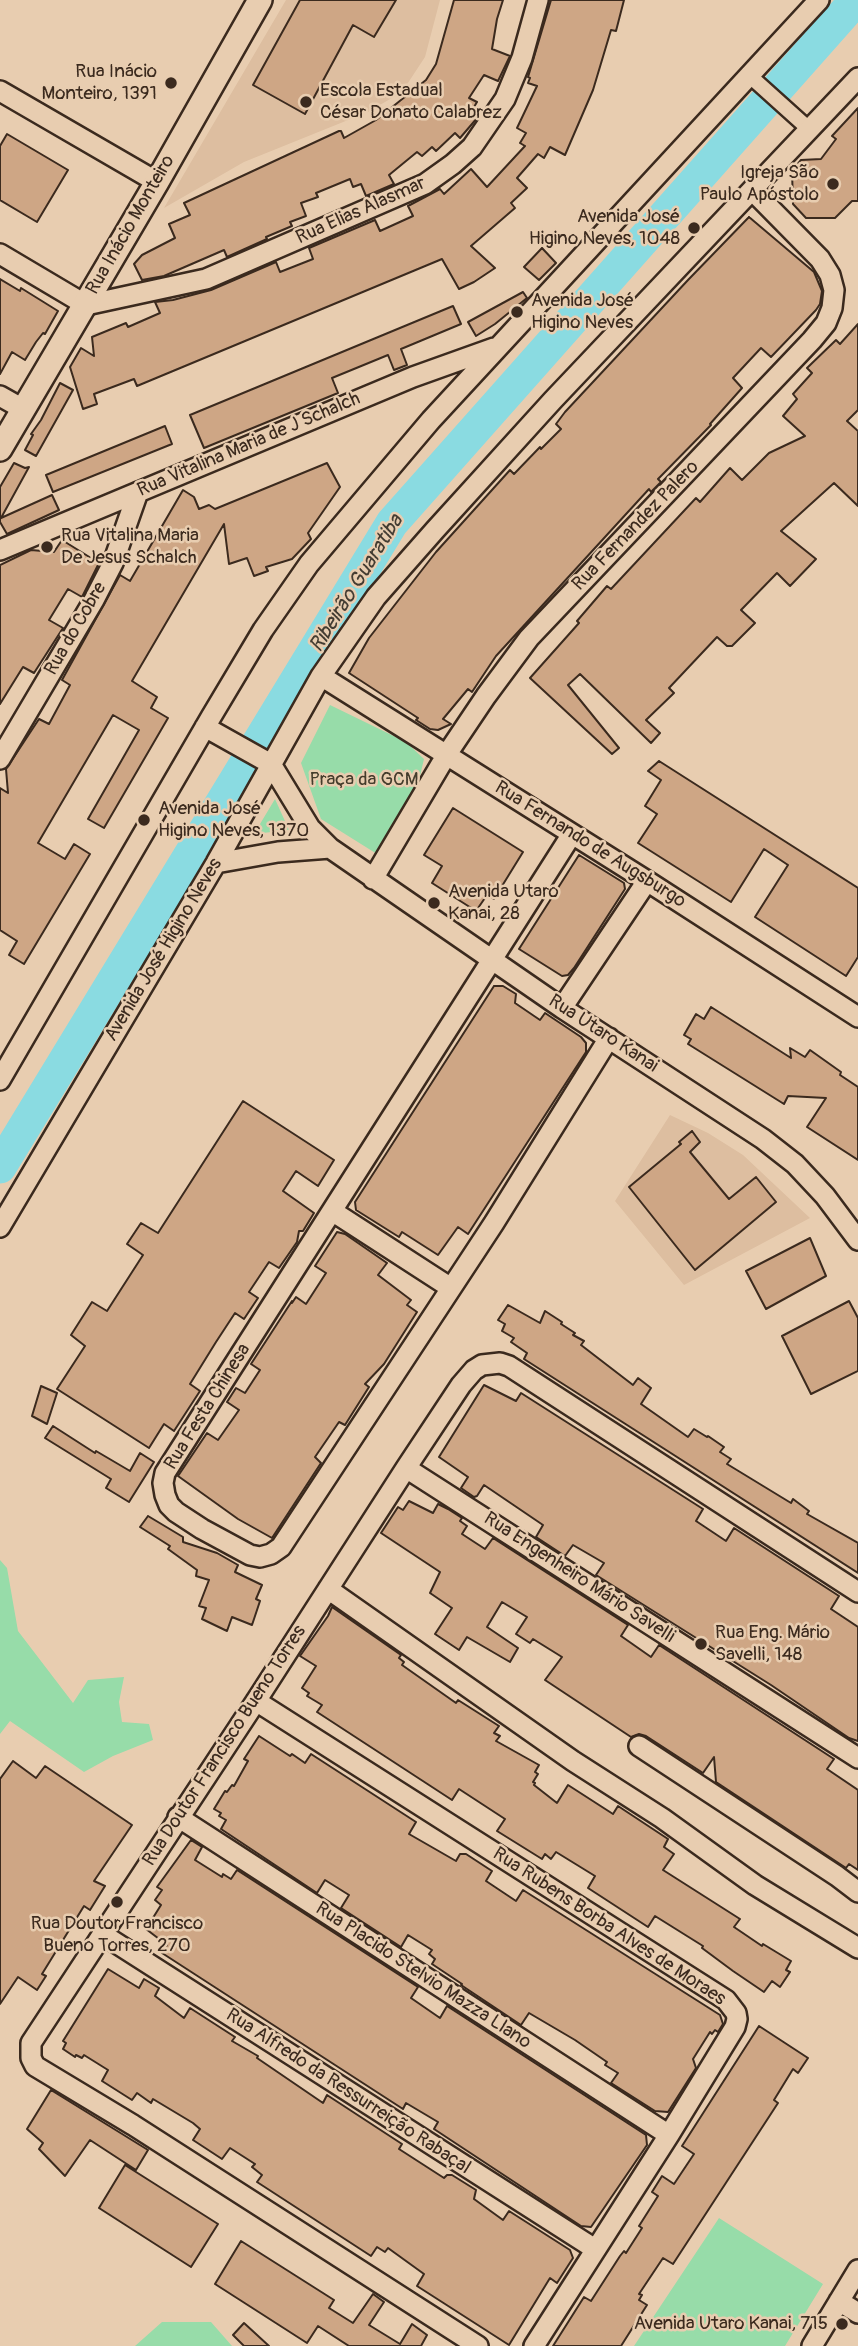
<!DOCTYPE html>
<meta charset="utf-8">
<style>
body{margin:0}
canvas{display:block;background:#e8cdb0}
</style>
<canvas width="858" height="2346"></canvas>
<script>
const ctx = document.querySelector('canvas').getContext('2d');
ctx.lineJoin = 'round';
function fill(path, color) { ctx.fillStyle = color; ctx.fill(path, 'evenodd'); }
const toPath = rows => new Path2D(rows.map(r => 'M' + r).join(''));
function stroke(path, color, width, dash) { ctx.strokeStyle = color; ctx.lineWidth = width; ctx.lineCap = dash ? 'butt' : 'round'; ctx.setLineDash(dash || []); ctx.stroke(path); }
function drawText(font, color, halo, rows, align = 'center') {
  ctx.font = font + ' Pangolin,sans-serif'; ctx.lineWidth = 5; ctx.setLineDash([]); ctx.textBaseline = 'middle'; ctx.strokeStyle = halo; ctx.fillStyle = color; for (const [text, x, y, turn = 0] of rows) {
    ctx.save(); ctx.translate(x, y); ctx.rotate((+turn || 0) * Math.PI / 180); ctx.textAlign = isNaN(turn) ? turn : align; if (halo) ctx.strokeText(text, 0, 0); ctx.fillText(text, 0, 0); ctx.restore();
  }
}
fill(toPath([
 [286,0,440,0,425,57,402,92,368,112,244,162,164,208],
 [670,1115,708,1133,743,1155,810,1218,684,1285,615,1201]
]), '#ddbea0');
fill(toPath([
 [330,705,406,742,424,759,414,801,377,854,321,819,301,763],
 [275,799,289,830,254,834],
 [0,1560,7,1568,18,1631,73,1703,88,1680,124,1677,119,1702,122,1722,149,1724,153,1740,113,1756,84,1772,10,1721,0,1734],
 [719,2218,823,2284,785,2346,634,2346],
 [162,2322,211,2322,232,2346,135,2346]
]), '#97dca9');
stroke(toPath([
 [0,1167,392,523,856,0]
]), '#8adbe1', 33);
const building = toPath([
 [300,0,396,0,374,37,353,25,305,114,253,85,300,0],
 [454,0,503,0,497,19,492,49,510,56,498,81,484,75,469,98,477,102,471,112,478,117,460,138,455,133,436,151,432,147,422,156,417,152,389,175,394,184,366,196,361,184,353,187,350,179,316,193,318,197,301,203,306,216,290,222,292,226,266,237,267,239,227,257,224,250,164,276,142,280,134,264,142,255,175,238,169,224,190,215,184,203,339,131,341,131,344,138,376,120,426,80,436,64,454,0],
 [551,0,624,0,616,31,611,30,593,90,565,155,550,147,544,158,538,154,517,178,527,188,511,203,515,208,471,246,495,268,474,282,459,289,442,259,137,386,134,379,94,394,97,404,83,409,70,367,81,348,94,356,92,337,126,323,128,327,160,313,155,302,173,300,211,290,276,262,280,272,313,259,309,248,375,220,380,231,413,216,408,206,440,189,444,194,471,169,487,187,525,146,520,143,526,133,517,128,537,86,528,83,530,78,528,77,551,0],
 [858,108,858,201,852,201,835,218,806,218,793,204,792,171,801,160,821,159,836,139,832,136,858,108],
 [7,134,68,170,37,222,0,200,0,146,7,134],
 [749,217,814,272,822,291,820,304,816,310,771,357,761,348,733,378,742,388,710,424,711,425,661,476,658,479,661,482,651,492,649,489,496,656,472,692,468,689,443,719,451,724,438,730,430,729,416,720,418,718,349,673,369,638,436,552,510,470,514,474,540,447,541,449,561,429,556,424,565,412,688,280,749,217],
 [542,248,556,263,539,280,524,267,542,248],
 [0,279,20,291,21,288,58,311,45,334,43,333,36,342,25,360,12,352,0,374,0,279],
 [523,292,527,298,495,324,476,336,468,322,523,292],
 [453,306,461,324,401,349,407,365,394,370,388,355,332,378,338,393,204,448,190,415,453,306],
 [858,324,858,410,847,421,858,431,858,506,834,483,781,531,816,559,790,586,777,573,741,610,755,623,732,646,727,646,717,637,669,688,674,693,646,720,660,733,651,743,580,674,568,685,619,748,612,754,530,678,579,623,577,621,607,586,611,589,696,498,700,502,730,468,742,480,769,453,805,436,783,416,797,399,793,394,812,373,807,368,836,340,840,344,858,324],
 [60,383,73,390,36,456,25,450,33,435,31,434,41,420,60,383],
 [165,426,172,444,53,492,46,475,165,426],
 [14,463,25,468,29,467,1,518,52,495,59,510,7,534,0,522,0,487,14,463],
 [327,463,340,487,308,533,311,539,292,559,266,567,268,571,254,576,247,558,229,564,224,524,132,681,157,697,151,708,168,718,104,828,88,819,139,730,113,715,38,843,65,859,74,844,90,854,24,964,9,955,17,941,0,930,0,788,8,793,6,769,39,719,49,724,70,685,62,680,120,575,130,581,183,490,194,497,199,509,209,505,215,509,327,463],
 [62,540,99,563,82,597,68,589,49,620,63,628,34,673,23,667,0,704,0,565,31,550,54,552,62,540],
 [659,761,858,888,858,957,846,976,755,917,788,865,764,849,731,902,638,843,657,814,645,806,661,780,648,771,659,761],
 [453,808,523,852,494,899,487,895,476,911,432,883,442,866,424,855,453,808],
 [579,855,624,883,625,889,574,968,568,975,562,976,519,949,579,855],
 [494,986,503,986,516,994,515,1003,540,1020,545,1013,581,1037,586,1043,586,1052,468,1234,458,1227,438,1255,402,1232,399,1237,356,1210,355,1202,494,986],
 [711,1007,791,1058,790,1048,805,1057,810,1050,841,1072,840,1075,858,1087,858,1160,807,1127,826,1098,788,1096,784,1104,688,1044,691,1039,684,1035,696,1014,704,1019,711,1007],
 [243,1101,334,1160,318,1186,296,1171,283,1191,314,1213,303,1231,299,1231,297,1242,279,1268,269,1262,249,1292,258,1298,244,1319,235,1313,216,1342,190,1384,200,1391,174,1431,164,1424,149,1448,57,1389,85,1346,71,1335,92,1302,107,1311,143,1255,127,1244,141,1223,158,1233,243,1101],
 [692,1131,700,1142,690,1152,729,1199,756,1177,776,1202,695,1270,629,1187,681,1144,679,1142,692,1131],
 [337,1232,345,1234,387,1263,378,1275,411,1300,407,1305,417,1312,384,1364,365,1384,369,1387,345,1425,339,1422,315,1457,321,1463,272,1538,238,1519,178,1476,207,1433,218,1440,239,1410,227,1402,236,1388,245,1393,260,1370,251,1364,292,1301,292,1303,296,1297,306,1304,326,1273,315,1266,337,1232],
 [810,1238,826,1276,766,1309,746,1271,810,1238],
 [849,1301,858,1318,858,1371,811,1394,782,1336,849,1301],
 [508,1305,540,1323,545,1311,562,1322,561,1324,575,1333,573,1335,584,1341,581,1345,633,1385,638,1378,651,1388,641,1404,688,1437,694,1429,707,1437,708,1436,724,1447,720,1452,731,1459,727,1464,791,1503,793,1499,809,1511,807,1514,858,1543,858,1573,524,1359,527,1353,511,1342,514,1338,502,1331,505,1324,498,1320,508,1305],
 [484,1385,516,1401,521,1393,703,1509,696,1521,726,1541,734,1528,839,1596,831,1609,858,1627,858,1741,849,1738,771,1685,596,1575,604,1563,573,1545,565,1556,536,1537,543,1525,484,1485,477,1496,474,1497,461,1488,468,1477,439,1457,484,1385],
 [41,1386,57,1393,47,1424,32,1416,41,1386],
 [53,1426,95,1453,96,1451,130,1471,140,1453,154,1462,129,1502,106,1488,111,1479,45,1438,53,1426],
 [409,1501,433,1513,438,1504,448,1509,462,1518,460,1521,467,1526,462,1534,485,1549,493,1538,628,1625,621,1636,651,1657,659,1645,834,1759,827,1769,858,1790,858,1870,849,1864,846,1868,716,1782,714,1757,703,1773,646,1736,639,1734,631,1737,545,1680,562,1657,533,1639,530,1643,516,1634,527,1617,502,1602,487,1627,518,1648,510,1662,467,1637,459,1650,435,1634,452,1608,430,1593,440,1572,381,1533,398,1507,403,1510,409,1501],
 [148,1516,183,1537,183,1542,217,1553,238,1565,235,1572,262,1585,256,1599,260,1601,252,1625,232,1617,227,1631,202,1619,206,1608,199,1606,209,1580,196,1576,197,1570,168,1549,170,1546,140,1527,148,1516],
 [332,1607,401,1655,399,1658,404,1662,402,1665,456,1703,458,1700,499,1726,494,1733,500,1736,496,1741,539,1765,535,1772,538,1774,533,1782,535,1783,534,1785,557,1803,568,1785,613,1814,618,1806,668,1839,664,1847,674,1854,663,1870,740,1919,734,1927,762,1946,763,1944,791,1961,786,1970,790,1972,780,1987,772,1981,764,1992,733,1971,702,1948,703,1946,655,1916,648,1927,588,1888,595,1876,556,1852,551,1859,545,1854,542,1859,497,1831,505,1819,459,1789,452,1800,317,1712,322,1705,307,1696,309,1693,302,1688,316,1666,300,1656,328,1616,332,1607],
 [259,1736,290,1756,292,1754,305,1763,311,1754,416,1822,409,1834,456,1861,460,1854,466,1854,492,1871,486,1881,516,1901,523,1890,720,2015,723,2024,718,2032,715,2030,712,2034,710,2032,693,2059,696,2068,668,2112,655,2111,611,2083,618,2073,605,2065,607,2062,575,2040,529,2013,521,2025,461,1985,462,1984,432,1964,435,1959,429,1954,432,1950,408,1935,401,1947,341,1908,349,1895,325,1880,317,1893,221,1829,226,1820,219,1816,221,1813,214,1809,225,1791,227,1792,232,1785,234,1786,248,1761,244,1759,259,1736],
 [13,1761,36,1778,45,1766,132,1825,94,1881,105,1886,90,1910,84,1906,42,1974,46,1976,37,1990,18,1977,0,2004,0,1779,13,1761],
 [191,1840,202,1847,195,1860,222,1877,223,1874,231,1879,237,1870,418,1987,411,1998,440,2018,447,2006,646,2135,647,2145,591,2227,581,2226,434,2129,438,2122,406,2103,403,2109,162,1953,167,1945,146,1929,161,1905,155,1900,162,1890,157,1887,191,1840],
 [108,1969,139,1988,144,1979,159,1988,155,1996,184,2018,190,2008,235,2037,232,2041,258,2056,257,2058,323,2103,327,2095,402,2144,399,2149,444,2178,447,2175,452,2175,476,2190,474,2199,503,2220,509,2211,570,2250,573,2258,564,2272,557,2283,550,2278,509,2345,417,2286,424,2274,388,2248,385,2252,377,2247,371,2256,257,2182,262,2175,252,2167,255,2164,230,2148,222,2159,193,2140,200,2129,193,2123,153,2099,151,2103,137,2093,132,2100,102,2081,108,2070,84,2055,82,2058,76,2055,75,2057,63,2049,66,2043,63,2041,108,1969],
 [759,2026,808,2058,798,2073,793,2069,774,2100,778,2103,673,2264,663,2258,639,2294,642,2295,639,2300,647,2305,621,2346,553,2346,584,2297,591,2301,620,2256,624,2251,626,2253,642,2228,639,2226,658,2196,652,2192,662,2176,674,2184,694,2154,682,2146,759,2026],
 [51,2090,148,2150,136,2170,90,2140,65,2176,39,2149,43,2143,27,2129,51,2090],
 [125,2165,218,2224,191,2267,99,2208,125,2165],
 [241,2241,334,2300,329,2308,353,2323,373,2294,384,2302,369,2325,400,2344,412,2324,427,2335,421,2346,349,2346,318,2326,307,2343,215,2284,241,2241],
 [244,2323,269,2346,244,2346,233,2335,244,2323]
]);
fill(building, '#cea685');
stroke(building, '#3b2a1e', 2);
const pedestrian = toPath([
 [750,76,810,130]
]);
const minor = toPath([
 [0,91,157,182],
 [0,254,86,305,206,279,425,184,453,164,472,147,505,99,522,58,538,0],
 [0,396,23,409],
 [0,550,413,377,494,348],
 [321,676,647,881,858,1017],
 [205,727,271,764,310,828,330,848,562,1008,763,1139,795,1164,825,1196,858,1240],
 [0,759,94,600,113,563,138,492],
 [572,834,165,1473,163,1483,165,1495,169,1505,176,1512,202,1529,250,1555,260,1557,271,1554,281,1547,494,1223,609,1038],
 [216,863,278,852,330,848],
 [373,879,447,754,486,696,529,638,812,340,826,323,832,308,834,290,830,275,820,259,753,191],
 [562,1008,647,881],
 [0,1080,211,717,263,630,309,564,431,420,819,0],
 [332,1211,451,1288],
 [0,1227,216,863,321,676,376,597,435,530,553,400,858,78],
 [406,1468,858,1758],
 [328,1589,573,1761,662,1818,755,1885,858,1948],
 [256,1701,726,2000,736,2013,737,2019,735,2027,669,2135,534,2346],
 [639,1746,837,1876,858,1892],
 [178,1817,669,2135],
 [102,1934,595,2249],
 [839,2301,858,2313],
 [478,2346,133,2125,35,2066,31,2058,31,2043,256,1701,406,1468,461,1385,474,1370,482,1365,500,1363,509,1366,858,1592],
 [812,2346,858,2270]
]);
const tertiary = toPath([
 [0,449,157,182,260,0]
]);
stroke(pedestrian, '#3b2a1e', 19);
stroke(minor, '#3b2a1e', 24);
stroke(tertiary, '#3b2a1e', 28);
stroke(pedestrian, '#e8cdb0', 14);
stroke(minor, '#e8cdb0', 19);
stroke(tertiary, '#e8cdb0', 23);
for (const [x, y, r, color] of [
 [171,83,7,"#3b2a1e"],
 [306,102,7,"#3b2a1e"],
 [833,184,7,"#3b2a1e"],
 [694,228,7,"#3b2a1e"],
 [517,312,7,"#3b2a1e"],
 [47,547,7,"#3b2a1e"],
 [144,820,7,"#3b2a1e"],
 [434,903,7,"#3b2a1e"],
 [701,1644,7,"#3b2a1e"],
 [117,1902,7,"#3b2a1e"],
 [842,2324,7,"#3b2a1e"]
]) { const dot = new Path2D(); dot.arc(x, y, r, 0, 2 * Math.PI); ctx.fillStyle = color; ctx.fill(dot); stroke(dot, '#e8cdb0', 2.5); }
drawText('19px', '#3b2a1e', '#e8cdb0', [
 ["Rua Inácio",157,72,"right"],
 ["Monteiro, 1391",157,94,"right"],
 ["Escola Estadual",320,91],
 ["César Donato Calabrez",320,113],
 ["Igreja São",819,173,"right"],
 ["Paulo Apóstolo",819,195,"right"],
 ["Avenida José",680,217,"right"],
 ["Higino Neves, 1048",680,239,"right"],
 ["Avenida José",531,301],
 ["Higino Neves",531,323],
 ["Rua Vitalina Maria",61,536],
 ["De Jesus Schalch",61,558],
 ["Avenida José",158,809],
 ["Higino Neves, 1370",158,831],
 ["Avenida Utaro",448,892],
 ["Kanai, 28",448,914],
 ["Rua Eng. Mário",715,1633],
 ["Savelli, 148",715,1655],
 ["Rua Doutor Francisco",117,1924,"center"],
 ["Bueno Torres, 270",117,1946,"center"],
 ["Avenida Utaro Kanai, 715",828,2324,"right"]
], 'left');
drawText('19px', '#3b2a1e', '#e8cdb0', [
 ["Rua Elias Alasmar",361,211,-24],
 ["Rua Inácio Monteiro",131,225,-60],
 ["Rua Vitalina Maria de J Schalch",249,445,-23],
 ["Rua Fernandez Palero",636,526,-46],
 ["Rua do Cobre",76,629,-60],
 ["Rua Fernando de Augsburgo",590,845,32],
 ["Avenida José Higino Neves",164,950,-59],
 ["Rua Utaro Kanai",603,1034,33],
 ["Rua Festa Chinesa",208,1407,-58],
 ["Rua Engenheiro Mário Savelli",579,1578,33],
 ["Rua Doutor Francisco Bueno Torres",225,1746,-57],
 ["Rua Rubens Borba Alves de Moraes",609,1927,33],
 ["Rua Placido Stelvio Mazza Llano",423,1976,33],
 ["Rua Alfredo da Ressurreição Rabaçal",348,2092,33]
]);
drawText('19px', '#443c2c', '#e8cdb0', [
 ["Praça da GCM",364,780]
]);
drawText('italic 21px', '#433c32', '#e8cdb0', [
 ["Ribeirão Guaratiba",357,584,-58]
]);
</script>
